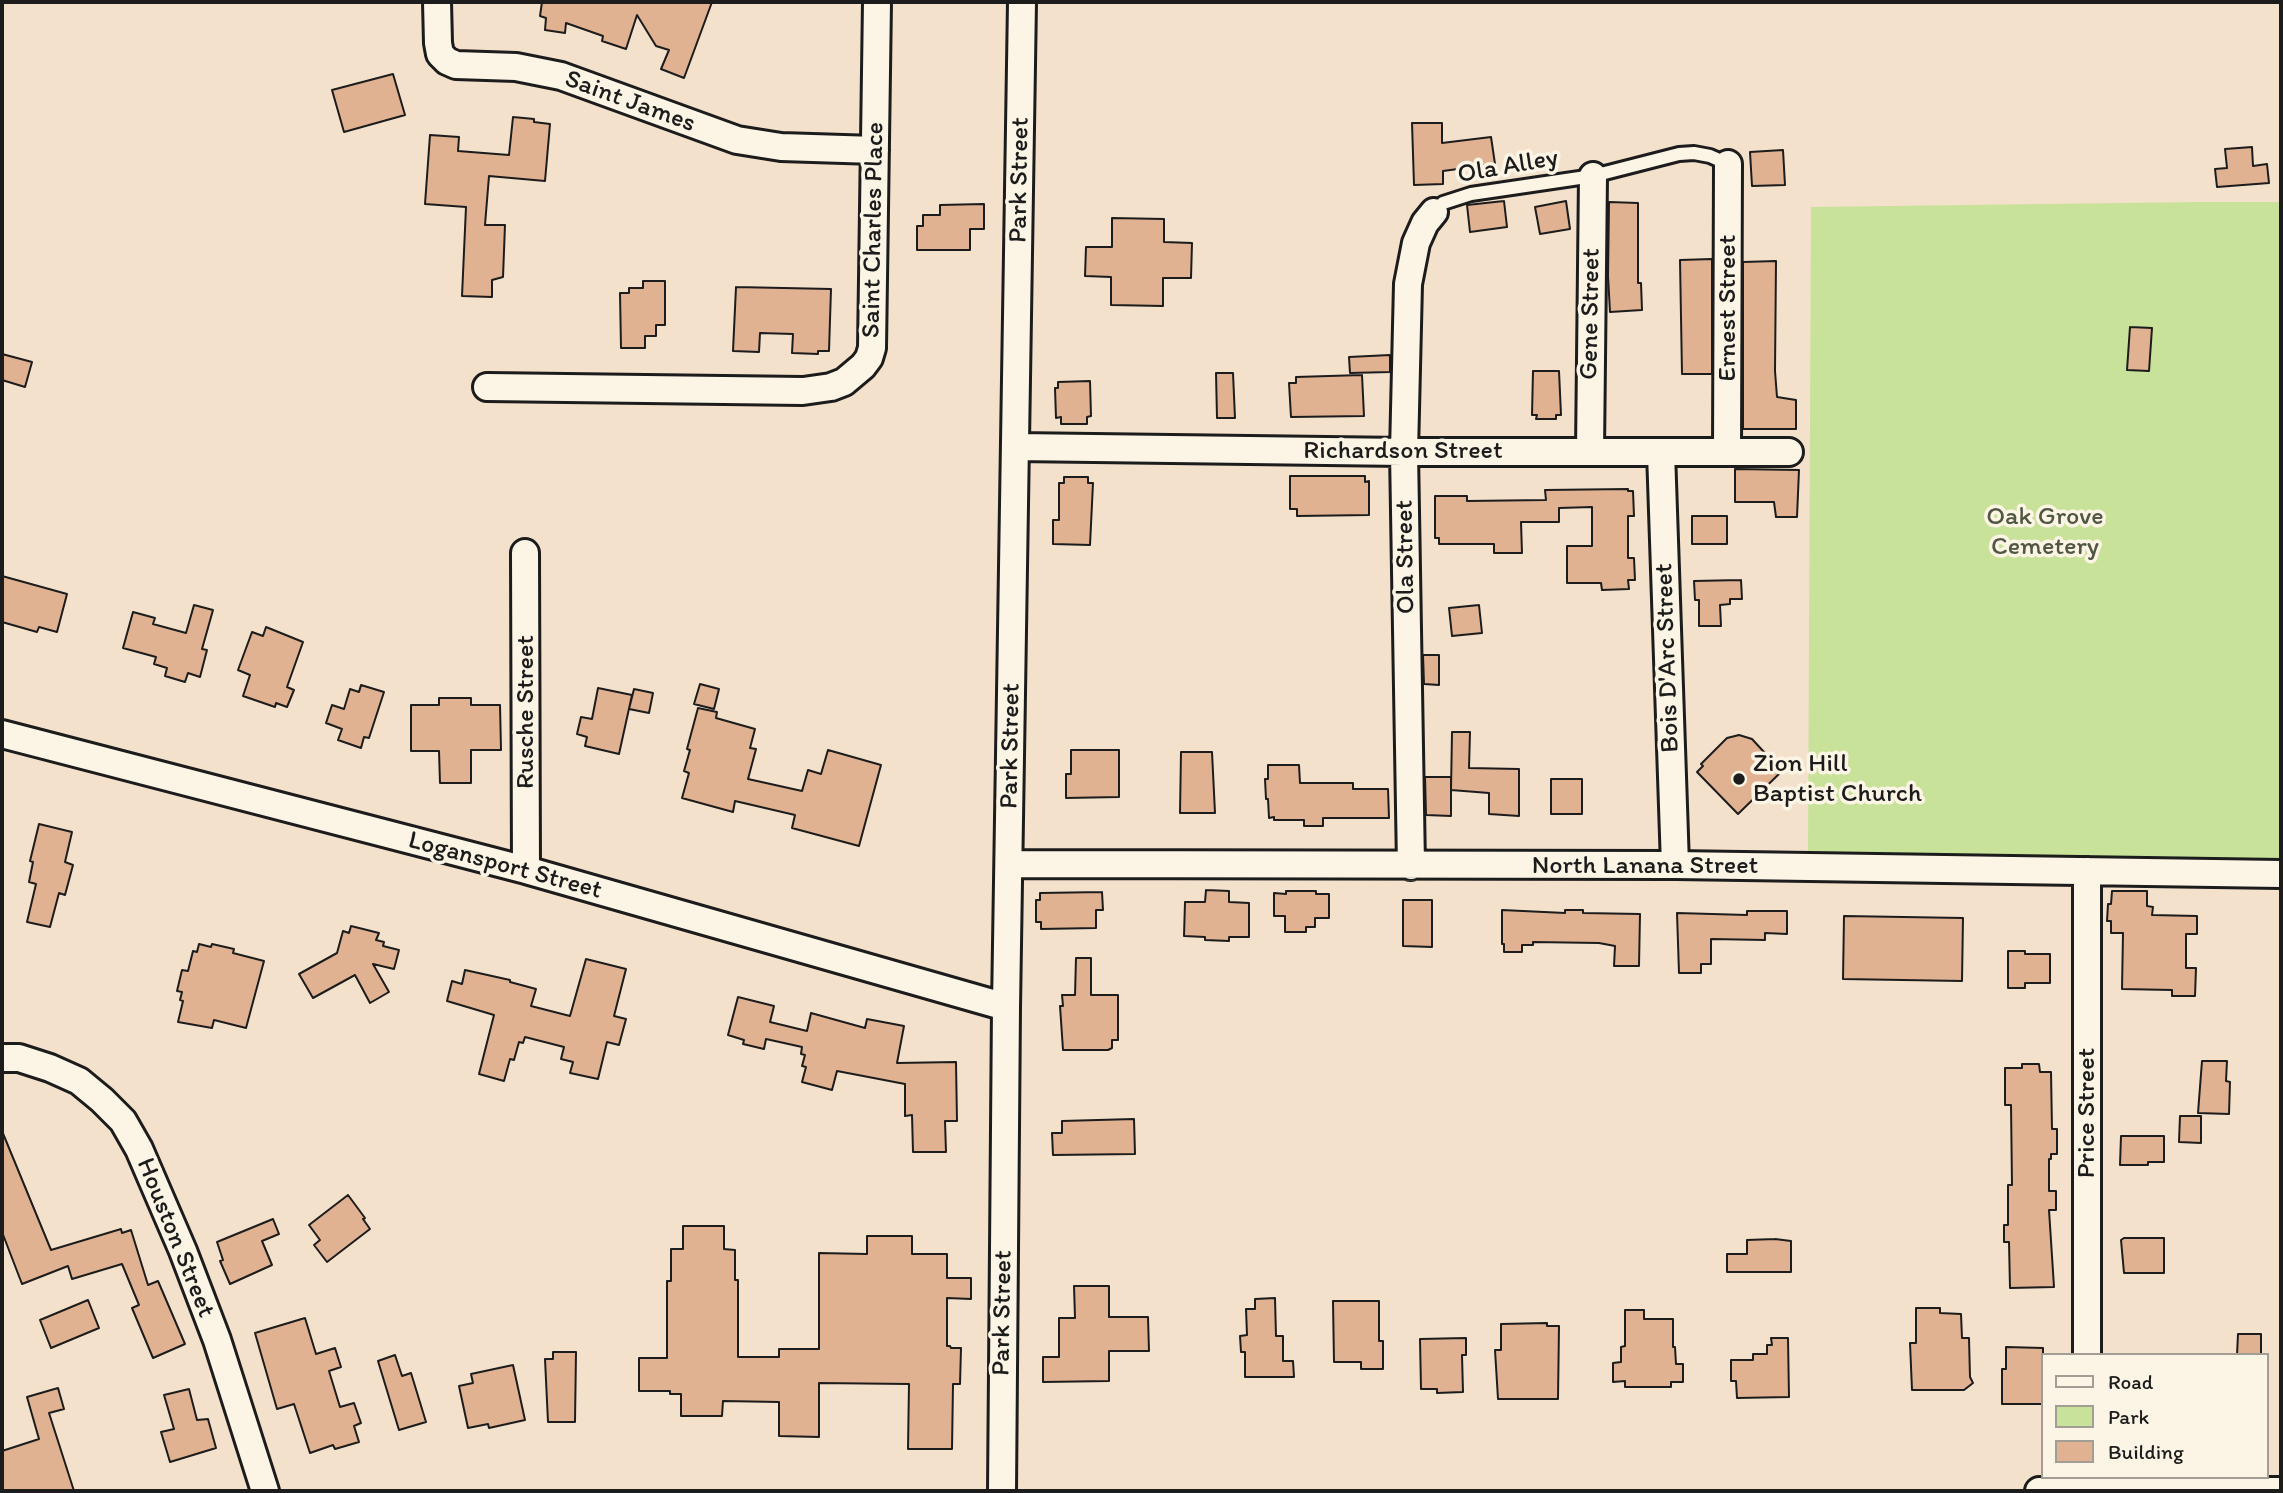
<!DOCTYPE html>
<style>
body{margin:0}
#map{position:relative;width:2283px;height:1493px;overflow:hidden;background:#f4e1cc;font-family:Itim,sans-serif}
canvas{display:block}
.frame{position:absolute;inset:0;border:4px solid #1c1c1c;pointer-events:none}
.legend{position:absolute;left:2041px;top:1353px;width:228px;height:126px;box-sizing:border-box;background:#fcf5e5;border:2px solid #a29e95;margin:0;padding:9px 12px;list-style:none;font-size:21px;color:#1c1c1c}
.legend li{display:flex;align-items:center;gap:14px;height:35px}
.legend b{width:35px;border:2px solid #a29e95}
</style>
<div id="map">
<canvas width="2283" height="1493"></canvas>
<div class="frame"></div>
<ul class="legend">
<li><b style="height:9px;background:#fcf5e5"></b>Road</li>
<li><b style="height:19px;background:#c8e299"></b>Park</li>
<li><b style="height:19px;background:#e0b291"></b>Building</li>
</ul>
</div>
<script>
const ctx = document.querySelector('canvas').getContext('2d');
ctx.lineJoin = 'round';
function fill(path, color) { ctx.fillStyle = color; ctx.fill(path, 'evenodd'); }
const toPath = rows => new Path2D(rows.map(r => 'M' + r).join(''));
function stroke(path, color, width, dash) { ctx.strokeStyle = color; ctx.lineWidth = width; ctx.lineCap = dash ? 'butt' : 'round'; ctx.setLineDash(dash || []); ctx.stroke(path); }
function drawText(font, color, halo, rows, align = 'center') {
  ctx.font = font + ' Itim,sans-serif'; ctx.lineWidth = 7; ctx.setLineDash([]); ctx.textBaseline = 'middle'; ctx.strokeStyle = halo; ctx.fillStyle = color; for (const [text, x, y, turn = 0] of rows) {
    ctx.save(); ctx.translate(x, y); ctx.rotate((+turn || 0) * Math.PI / 180); ctx.textAlign = isNaN(turn) ? turn : align; if (halo) ctx.strokeText(text, 0, 0); ctx.fillText(text, 0, 0); ctx.restore();
  }
}
fill(toPath([
 [2201,202,2281,202,2281,861,1808,856,1811,207]
]), '#c8e299');
const building = toPath([
 [542,2,712,2,684,78,661,69,669,50,656,46,637,15,626,49,602,41,603,36,566,23,565,33,545,30,546,18,540,16,542,2],
 [393,74,405,115,344,132,332,90,393,74],
 [513,117,534,119,534,122,550,124,545,181,489,176,485,225,505,225,503,277,492,280,492,297,462,296,466,207,425,204,430,135,459,137,458,151,509,155,513,117],
 [1412,123,1442,123,1442,143,1491,137,1495,164,1443,171,1443,184,1414,185,1412,123],
 [2252,147,2253,166,2267,164,2269,183,2217,187,2215,169,2227,168,2225,149,2252,147],
 [1783,150,1785,185,1752,186,1750,152,1783,150],
 [1504,201,1507,227,1470,232,1467,205,1504,201],
 [1566,201,1570,229,1540,234,1535,207,1566,201],
 [1609,202,1638,203,1638,283,1641,283,1642,310,1610,312,1608,276,1609,202],
 [984,204,984,229,970,229,970,250,917,250,917,226,923,226,923,215,940,215,940,205,984,204],
 [1112,218,1164,219,1164,242,1192,243,1191,278,1163,278,1163,306,1111,305,1111,277,1085,276,1086,247,1112,247,1112,218],
 [1712,259,1712,374,1682,374,1680,260,1712,259],
 [1776,261,1775,371,1777,397,1796,400,1796,429,1743,429,1743,262,1776,261],
 [643,281,665,281,665,325,656,325,656,336,645,336,645,348,621,348,620,293,629,293,629,288,643,288,643,281],
 [736,287,831,289,829,351,818,351,818,354,792,353,793,334,760,333,759,352,733,351,736,287],
 [2130,327,2152,328,2149,371,2127,370,2130,327],
 [2,354,32,362,25,387,2,380,2,354],
 [1390,355,1390,372,1350,373,1349,357,1390,355],
 [1533,371,1559,371,1561,415,1556,415,1556,419,1536,419,1537,415,1532,415,1533,371],
 [1216,373,1233,373,1235,418,1217,418,1216,373],
 [1362,375,1364,416,1291,417,1289,383,1296,383,1296,377,1362,375],
 [1090,381,1091,416,1087,417,1087,424,1061,424,1061,417,1056,418,1055,388,1058,388,1058,382,1090,381],
 [1735,469,1799,470,1797,517,1776,517,1774,502,1735,502,1735,469],
 [1290,476,1365,476,1365,482,1369,481,1369,515,1297,516,1297,509,1290,509,1290,476],
 [1064,477,1088,477,1088,483,1093,483,1090,545,1053,544,1053,520,1059,520,1059,483,1064,483,1064,477],
 [1628,489,1628,491,1633,491,1634,516,1628,516,1628,558,1634,558,1635,580,1628,580,1629,589,1602,590,1601,583,1567,583,1567,546,1592,546,1592,507,1559,508,1559,522,1521,522,1522,553,1494,553,1494,544,1439,544,1439,538,1435,538,1435,496,1467,496,1467,501,1546,500,1545,490,1628,489],
 [1692,516,1727,516,1727,544,1692,544,1692,516],
 [2,576,67,594,57,632,39,627,37,632,2,622,2,576],
 [1741,580,1742,599,1730,599,1730,604,1720,605,1721,626,1699,626,1699,600,1695,600,1694,581,1741,580],
 [194,605,213,610,202,649,207,650,200,677,188,673,185,682,165,676,167,668,154,664,156,657,123,648,133,612,155,618,153,624,186,633,194,605],
 [1479,605,1482,633,1452,636,1449,608,1479,605],
 [266,627,303,642,287,687,294,690,287,707,276,703,275,707,243,696,250,675,238,670,252,632,263,636,266,627],
 [1423,655,1439,655,1439,685,1424,684,1423,655],
 [700,684,719,689,714,709,694,704,700,684],
 [361,685,384,692,369,738,364,737,361,748,338,740,342,729,326,723,332,705,344,709,350,689,359,692,361,685],
 [598,688,632,695,619,754,585,746,587,737,577,734,581,717,592,719,598,688],
 [634,689,653,693,649,713,629,709,634,689],
 [439,698,471,698,471,705,500,705,501,750,471,750,471,783,440,783,439,751,411,751,411,705,439,705,439,698],
 [698,708,717,712,716,718,755,729,750,748,756,749,748,779,802,791,808,770,821,774,828,750,881,765,859,846,792,828,795,815,735,801,733,812,682,798,689,773,684,771,690,750,687,749,698,708],
 [1452,732,1470,732,1469,768,1519,769,1519,816,1489,814,1489,793,1451,790,1452,732],
 [1739,735,1752,739,1776,765,1774,767,1780,773,1738,814,1697,772,1703,766,1701,764,1727,738,1739,735],
 [1071,750,1119,750,1119,797,1066,798,1066,774,1071,774,1071,750],
 [1181,752,1212,752,1215,813,1180,813,1181,752],
 [1268,765,1299,765,1300,783,1353,783,1353,789,1388,789,1389,818,1323,818,1323,826,1304,826,1304,820,1274,820,1274,817,1269,818,1268,799,1266,799,1265,779,1268,779,1268,765],
 [1425,777,1451,777,1451,816,1426,815,1425,777],
 [1551,779,1582,779,1582,814,1551,814,1551,779],
 [39,824,72,832,65,862,73,865,65,895,59,893,50,927,27,922,36,884,29,882,33,862,30,861,39,824],
 [1206,890,1229,891,1229,902,1249,903,1249,937,1229,937,1229,941,1205,940,1205,937,1184,936,1185,902,1205,902,1206,890],
 [1286,891,1316,891,1316,894,1329,894,1329,918,1315,918,1315,927,1306,927,1306,932,1285,932,1285,916,1274,916,1274,893,1286,894,1286,891],
 [2112,891,2147,891,2147,906,2153,907,2152,915,2197,916,2197,934,2186,934,2186,968,2196,968,2195,996,2172,996,2172,990,2122,989,2123,933,2111,933,2111,921,2107,921,2108,904,2111,904,2112,891],
 [1102,892,1103,910,1096,910,1096,928,1041,929,1041,922,1036,922,1036,900,1040,900,1040,893,1102,892],
 [1403,900,1432,900,1432,947,1403,946,1403,900],
 [1502,910,1565,913,1565,910,1583,910,1583,913,1640,914,1639,966,1614,966,1615,946,1599,943,1533,942,1533,945,1522,945,1522,952,1504,952,1504,944,1502,944,1502,910],
 [1747,911,1787,911,1787,934,1765,933,1765,940,1711,939,1711,964,1701,964,1701,973,1679,973,1677,913,1747,915,1747,911],
 [1844,916,1963,918,1962,981,1843,979,1844,916],
 [351,926,379,933,376,940,384,942,383,946,399,950,394,969,373,964,389,992,370,1003,355,975,313,998,299,974,337,953,343,931,349,933,351,926],
 [199,944,211,947,212,944,234,949,233,953,264,961,246,1028,214,1020,212,1028,178,1022,183,1001,180,1000,182,992,177,991,182,970,188,971,193,951,197,952,199,944],
 [2008,951,2025,951,2025,954,2050,954,2050,983,2025,983,2025,988,2008,988,2008,951],
 [1076,958,1091,958,1091,995,1118,995,1118,1040,1112,1040,1112,1048,1108,1050,1063,1050,1060,1006,1063,1006,1062,995,1075,995,1076,958],
 [586,959,626,969,614,1016,626,1019,619,1045,607,1042,598,1079,570,1073,573,1062,561,1059,564,1047,525,1037,523,1043,519,1042,514,1060,510,1059,504,1081,479,1074,494,1015,447,1001,452,981,462,984,465,970,510,980,510,982,536,989,531,1006,570,1016,586,959],
 [738,997,774,1006,770,1022,807,1031,811,1013,865,1028,867,1019,904,1026,897,1063,956,1062,957,1121,945,1121,946,1152,913,1152,912,1115,905,1116,905,1084,837,1071,832,1090,802,1082,806,1067,802,1066,805,1055,801,1054,802,1047,766,1039,764,1049,743,1044,744,1040,728,1035,738,997],
 [2202,1061,2227,1061,2226,1081,2230,1082,2229,1114,2198,1113,2202,1061],
 [2022,1064,2039,1064,2040,1072,2051,1072,2052,1129,2057,1129,2057,1154,2051,1154,2051,1159,2049,1159,2049,1191,2056,1191,2056,1210,2049,1210,2054,1287,2010,1288,2009,1242,2004,1242,2004,1225,2008,1225,2008,1185,2012,1185,2011,1105,2005,1105,2005,1068,2022,1068,2022,1064],
 [2180,1116,2201,1116,2201,1143,2179,1142,2180,1116],
 [1134,1119,1135,1154,1053,1155,1052,1133,1062,1133,1062,1121,1134,1119],
 [2,1131,51,1250,121,1229,122,1233,131,1230,148,1285,158,1281,185,1344,153,1358,132,1308,139,1305,122,1264,72,1279,68,1266,22,1284,2,1232,2,1131],
 [2121,1136,2164,1136,2164,1162,2148,1162,2148,1165,2120,1165,2121,1136],
 [348,1195,365,1218,363,1219,370,1229,327,1262,314,1245,320,1240,309,1225,348,1195],
 [273,1219,279,1234,262,1241,272,1265,230,1284,220,1261,223,1260,217,1242,273,1219],
 [683,1226,724,1226,724,1249,735,1250,735,1280,738,1280,738,1357,779,1357,779,1349,819,1349,819,1253,867,1254,867,1236,912,1236,912,1254,947,1254,947,1278,971,1278,971,1299,947,1298,947,1346,950,1346,951,1348,961,1348,960,1384,953,1384,952,1449,908,1449,909,1384,819,1383,819,1437,779,1436,779,1402,723,1401,722,1416,681,1416,681,1394,670,1394,670,1391,639,1391,639,1358,667,1358,667,1281,671,1281,671,1249,683,1249,683,1226],
 [2124,1238,2164,1238,2164,1273,2124,1273,2121,1240,2124,1238],
 [1775,1239,1791,1241,1791,1272,1727,1272,1727,1254,1747,1254,1747,1240,1775,1239],
 [1074,1286,1109,1286,1109,1317,1148,1317,1149,1351,1109,1351,1109,1381,1043,1382,1043,1357,1059,1357,1059,1318,1075,1318,1074,1286],
 [1275,1298,1276,1336,1283,1336,1283,1361,1293,1361,1294,1377,1245,1377,1245,1352,1241,1352,1240,1336,1247,1335,1246,1309,1255,1309,1255,1299,1275,1298],
 [88,1300,99,1328,51,1348,40,1320,88,1300],
 [1333,1301,1379,1301,1379,1341,1383,1341,1383,1369,1361,1369,1361,1362,1334,1362,1333,1301],
 [1916,1308,1940,1308,1940,1313,1961,1314,1962,1338,1969,1338,1970,1377,1973,1383,1964,1390,1912,1390,1910,1343,1916,1343,1916,1308],
 [1625,1310,1644,1310,1644,1319,1673,1319,1673,1347,1675,1347,1676,1364,1683,1364,1683,1382,1671,1382,1671,1387,1625,1387,1625,1381,1613,1382,1613,1363,1621,1362,1621,1347,1625,1346,1625,1310],
 [305,1318,316,1354,335,1348,341,1367,329,1371,340,1407,354,1403,361,1423,354,1426,359,1442,335,1449,333,1445,310,1453,294,1404,277,1409,255,1333,305,1318],
 [1547,1323,1547,1326,1559,1326,1558,1399,1498,1399,1495,1350,1501,1350,1501,1324,1547,1323],
 [2238,1334,2261,1334,2261,1355,2237,1355,2238,1334],
 [1466,1338,1466,1355,1462,1355,1463,1392,1437,1393,1437,1389,1421,1389,1420,1339,1466,1338],
 [1771,1338,1788,1338,1789,1397,1737,1398,1736,1381,1731,1381,1731,1360,1753,1360,1753,1354,1767,1354,1767,1345,1772,1345,1771,1338],
 [2006,1347,2043,1348,2043,1404,2002,1404,2002,1369,2006,1369,2006,1347],
 [553,1352,576,1352,575,1422,548,1422,545,1359,553,1359,553,1352],
 [395,1355,402,1376,411,1373,426,1422,399,1430,378,1361,395,1355],
 [513,1365,525,1420,489,1428,488,1424,468,1428,459,1386,473,1383,471,1374,513,1365],
 [58,1388,64,1409,49,1413,74,1491,2,1491,2,1451,39,1439,27,1397,58,1388],
 [189,1389,197,1420,208,1419,216,1448,170,1462,161,1432,174,1429,164,1395,189,1389]
]);
fill(building, '#e0b291');
stroke(building, '#1c1c1c', 2);
const service = toPath([
 [1434,212,1443,203,1471,194,1593,176,1679,154,1694,153,1710,156,1728,164]
]);
const minor = toPath([
 [437,2,438,43,440,54,447,61,456,65,516,67,561,76,737,140,781,147,875,150],
 [487,387,803,391,831,387,844,382,863,366,869,358,872,348,877,2],
 [1016,447,1404,452,1789,452],
 [1590,451,1593,176],
 [1661,452,1675,865],
 [1727,452,1728,164],
 [525,553,526,870],
 [2,734,526,870,1006,1007],
 [1009,864,1675,865,2281,874],
 [1411,866,1404,452,1408,284,1416,243,1425,223,1434,212],
 [2087,871,2087,1355],
 [2,1058,19,1058,50,1068,79,1081,102,1100,123,1121,139,1149,183,1251,217,1340,265,1491],
 [1002,1491,1006,1007,1022,2],
 [2039,1491,2281,1491]
]);
stroke(service, '#1c1c1c', 18);
stroke(minor, '#1c1c1c', 32);
stroke(service, '#fcf5e5', 12);
stroke(minor, '#fcf5e5', 26);
for (const [x, y, r, color] of [
 [1739,779,7,"#1c1c1c"]
]) { const dot = new Path2D(); dot.arc(x, y, r, 0, 2 * Math.PI); ctx.fillStyle = color; ctx.fill(dot); stroke(dot, '#fcf5e5', 2.5); }
drawText('26px', '#1c1c1c', '#fcf5e5', [
 ["Saint James",630,102,20],
 ["Ola Alley",1508,167,-10],
 ["Park Street",1020,180,-89],
 ["Saint Charles Place",874,230,-89],
 ["Ernest Street",1728,308,-90],
 ["Gene Street",1591,314,-89],
 ["Richardson Street",1403,451],
 ["Ola Street",1406,557,-91],
 ["Bois D'Arc Street",1668,658,-92],
 ["Rusche Street",526,712,-90],
 ["Park Street",1011,746,-89],
 ["Logansport Street",505,866,15],
 ["North Lanana Street",1645,866],
 ["Price Street",2087,1113,-90],
 ["Houston Street",175,1238,68],
 ["Park Street",1003,1313,-89]
]);
drawText('26px', '#505742', '#fcf5e5', [
 ["Oak Grove",2045,517],
 ["Cemetery",2045,547]
]);
drawText('26px', '#1c1c1c', '#fcf5e5', [
 ["Zion Hill",1753,764],
 ["Baptist Church",1753,794]
], 'left');
</script>
